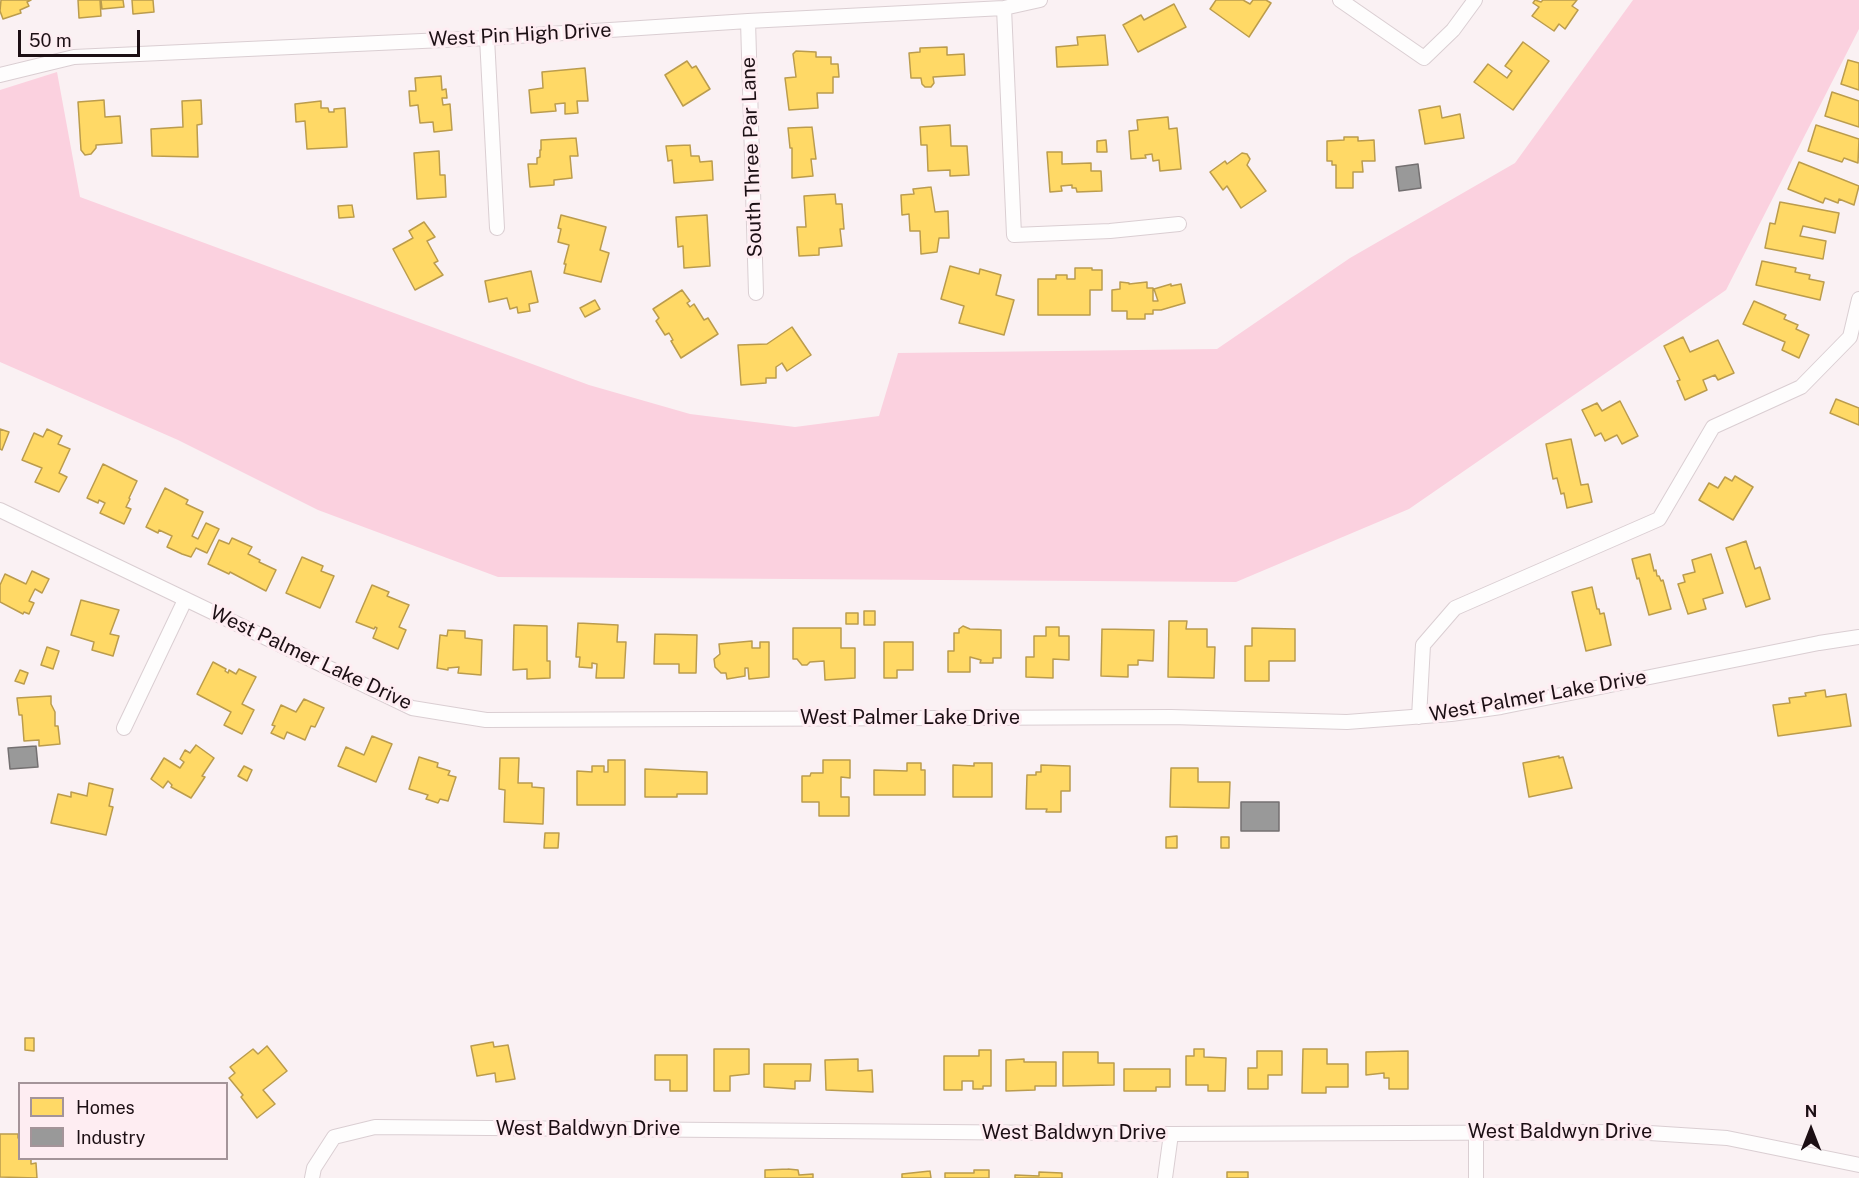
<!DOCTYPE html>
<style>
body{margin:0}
#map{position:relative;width:1859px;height:1178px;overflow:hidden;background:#faf1f3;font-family:"Public Sans",sans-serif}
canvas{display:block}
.legend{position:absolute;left:18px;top:1082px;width:210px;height:78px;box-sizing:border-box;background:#feedf2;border:2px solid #a49499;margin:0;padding:8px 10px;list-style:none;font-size:18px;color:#1c0f14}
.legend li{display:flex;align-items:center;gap:12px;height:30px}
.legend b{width:30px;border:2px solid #a49499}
.north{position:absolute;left:1781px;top:1100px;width:60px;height:60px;-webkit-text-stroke:4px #feedf2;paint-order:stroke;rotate:0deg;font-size:16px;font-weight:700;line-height:24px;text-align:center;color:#1c0f14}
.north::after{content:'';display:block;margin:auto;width:21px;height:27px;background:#1c0f14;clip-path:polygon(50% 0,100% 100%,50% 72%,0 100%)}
.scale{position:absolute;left:18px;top:30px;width:122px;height:27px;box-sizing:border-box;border:3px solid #1c0f14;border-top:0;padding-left:8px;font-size:18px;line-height:21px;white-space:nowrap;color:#1c0f14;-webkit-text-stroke:4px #feedf2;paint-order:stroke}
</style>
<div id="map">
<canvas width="1859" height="1178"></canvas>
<ul class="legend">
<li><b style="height:16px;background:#ffd966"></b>Homes</li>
<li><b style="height:16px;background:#999"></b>Industry</li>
</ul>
<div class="north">N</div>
<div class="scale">50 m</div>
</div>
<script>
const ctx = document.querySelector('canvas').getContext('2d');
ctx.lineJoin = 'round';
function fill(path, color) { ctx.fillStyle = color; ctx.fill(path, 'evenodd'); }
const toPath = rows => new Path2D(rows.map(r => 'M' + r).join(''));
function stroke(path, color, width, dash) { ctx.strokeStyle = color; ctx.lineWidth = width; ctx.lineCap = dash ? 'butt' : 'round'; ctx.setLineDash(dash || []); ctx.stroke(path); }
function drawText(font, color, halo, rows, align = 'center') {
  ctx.font = font + ' "Public Sans",sans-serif'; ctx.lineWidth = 6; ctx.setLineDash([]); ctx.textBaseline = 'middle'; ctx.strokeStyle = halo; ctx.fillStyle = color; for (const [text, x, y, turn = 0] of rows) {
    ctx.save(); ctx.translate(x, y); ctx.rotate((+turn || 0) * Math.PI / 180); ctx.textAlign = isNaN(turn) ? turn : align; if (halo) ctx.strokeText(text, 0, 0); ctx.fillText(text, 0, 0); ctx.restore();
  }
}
fill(toPath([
 [1633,0,1859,0,1859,29,1726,290,1409,509,1236,582,498,577,318,510,178,440,0,362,0,90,57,72,80,197,589,385,690,414,795,427,879,416,898,353,1217,349,1350,258,1515,163]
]), '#fbd1df');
const homes = toPath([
 [1,0,31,0,27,2,29,6,20,10,21,13,3,19,0,11,1,0],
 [78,0,100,0,101,16,79,18,78,0],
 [101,0,123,0,124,7,102,9,101,0],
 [132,0,153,0,154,12,133,14,132,0],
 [1216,0,1243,0,1250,4,1253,0,1266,0,1271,3,1249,37,1210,9,1216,0],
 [1535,0,1541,2,1543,0,1577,0,1572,6,1578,10,1565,29,1559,24,1554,31,1532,16,1539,7,1533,3,1535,0],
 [1174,4,1186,27,1138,52,1123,25,1141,15,1144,20,1174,4],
 [1105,35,1108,65,1057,67,1056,47,1078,45,1077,37,1105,35],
 [1523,42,1549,61,1513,110,1474,82,1488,64,1507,78,1512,71,1505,66,1523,42],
 [947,47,947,55,964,54,965,75,933,77,934,83,931,87,925,87,922,84,921,78,911,78,909,53,920,52,920,48,947,47],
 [796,51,816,52,816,57,831,57,831,64,838,64,839,77,833,77,833,93,817,93,818,108,789,110,785,78,796,77,793,54,796,51],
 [1848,60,1859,63,1859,90,1841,84,1848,60],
 [687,61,692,68,696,66,710,89,683,106,665,75,687,61],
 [585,68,588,101,577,101,578,113,565,114,565,103,555,104,556,111,531,113,529,90,543,88,542,72,585,68],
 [441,76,442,90,446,89,447,98,442,98,443,105,450,104,452,130,434,132,433,122,420,123,418,105,410,106,409,91,416,91,415,78,441,76],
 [1832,92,1859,101,1859,127,1825,116,1832,92],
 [104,100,105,117,120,116,122,143,96,145,96,148,91,154,85,155,81,150,78,102,104,100],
 [201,100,202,124,197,125,198,157,152,156,151,129,183,127,182,101,201,100],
 [321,101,321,108,328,108,329,112,334,112,334,109,345,108,347,147,307,149,305,121,296,122,295,104,321,101],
 [1440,106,1442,118,1460,114,1464,138,1425,144,1419,110,1440,106],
 [1168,117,1169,129,1177,128,1181,169,1160,171,1159,160,1153,161,1152,154,1145,155,1146,158,1131,159,1129,131,1138,130,1137,120,1168,117],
 [950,125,951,146,967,146,969,175,950,176,950,170,928,171,927,145,921,145,920,127,950,125],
 [1816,125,1859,139,1858,163,1844,158,1842,162,1808,151,1816,125],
 [812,127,816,159,811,159,813,176,792,178,792,148,790,148,788,128,812,127],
 [1344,137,1358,137,1358,141,1374,140,1375,161,1362,161,1363,172,1353,172,1353,188,1336,188,1336,165,1332,165,1332,161,1327,161,1327,141,1344,140,1344,137],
 [576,138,578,156,570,156,572,178,554,180,554,185,530,187,528,164,537,164,537,158,540,157,540,150,541,150,541,140,576,138],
 [1106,140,1107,152,1097,152,1097,141,1106,140],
 [690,145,691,156,699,156,700,162,712,161,713,180,674,183,672,160,668,161,666,146,690,145],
 [439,151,440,175,445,175,446,197,417,199,414,153,439,151],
 [1047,152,1062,152,1062,164,1091,163,1091,171,1101,171,1102,191,1077,192,1076,188,1072,188,1072,185,1061,186,1062,191,1050,192,1047,152],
 [1242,153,1247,154,1250,159,1247,165,1266,191,1241,208,1227,186,1223,190,1210,172,1225,161,1227,164,1242,153],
 [1799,162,1859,186,1854,205,1839,199,1838,203,1825,198,1823,203,1788,189,1799,162],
 [931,187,935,212,948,211,949,238,939,238,937,252,921,254,920,231,910,231,909,214,902,215,901,195,914,194,913,189,931,187],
 [835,194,836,204,842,204,844,229,840,229,842,246,819,248,819,255,799,256,797,227,806,227,804,196,835,194],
 [1780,202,1839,213,1835,233,1803,226,1800,236,1826,241,1823,259,1765,248,1770,223,1775,224,1780,202],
 [352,205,354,217,339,218,338,206,352,205],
 [561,215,606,227,600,250,609,253,601,282,564,273,566,264,564,264,569,245,558,242,561,229,558,228,561,215],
 [707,215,710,266,684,268,683,246,678,247,676,217,707,215],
 [424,222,435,237,427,241,438,261,434,263,443,275,415,290,393,249,413,238,409,231,424,222],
 [1762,261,1796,268,1795,272,1810,275,1809,279,1824,282,1820,300,1756,285,1762,261],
 [950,266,979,274,980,269,1001,275,996,295,1014,300,1004,335,959,323,964,306,941,299,950,266],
 [1075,268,1092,268,1092,270,1102,270,1102,290,1090,290,1090,315,1038,315,1038,279,1056,279,1056,275,1067,275,1067,279,1075,279,1075,268],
 [531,271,538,302,529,304,530,311,518,313,517,307,510,309,507,298,489,302,485,281,531,271],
 [1120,282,1129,283,1129,284,1147,282,1147,288,1153,288,1153,301,1158,301,1154,289,1171,284,1171,286,1181,284,1185,303,1161,310,1153,310,1153,314,1145,314,1145,319,1127,319,1127,311,1112,311,1112,290,1120,289,1120,282],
 [682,290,690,301,687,303,690,307,694,304,704,320,708,318,718,334,681,358,671,341,673,340,669,333,665,335,656,321,659,318,653,309,682,290],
 [595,300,600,309,585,317,580,308,595,300],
 [1754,301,1786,315,1784,319,1798,325,1796,329,1809,335,1799,358,1782,350,1785,342,1743,324,1754,301],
 [792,327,811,355,787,371,782,363,776,367,776,378,766,378,766,383,741,385,738,345,767,344,792,327],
 [1683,337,1690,352,1718,340,1734,373,1718,380,1715,375,1703,380,1707,390,1685,400,1677,381,1680,380,1664,346,1683,337],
 [1836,399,1859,408,1859,425,1830,413,1836,399],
 [1620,401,1638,436,1622,444,1617,435,1605,441,1601,433,1595,436,1582,410,1597,403,1602,411,1620,401],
 [0,429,9,432,2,450,0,449,0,429],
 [47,429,62,436,58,444,70,449,59,473,67,477,59,492,35,482,42,468,22,460,34,433,43,437,47,429],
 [1571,439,1581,485,1588,484,1592,502,1567,508,1564,493,1561,494,1557,478,1553,479,1546,444,1571,439],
 [103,464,137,481,129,498,130,499,126,507,131,509,124,524,100,513,105,503,99,500,98,503,87,498,103,464],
 [1735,476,1753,487,1733,520,1699,500,1709,483,1718,488,1725,477,1732,481,1735,476],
 [165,488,188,500,186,504,203,512,192,536,198,539,206,523,219,529,207,553,196,548,191,557,182,554,167,547,172,536,159,530,158,533,146,527,165,488],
 [232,538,252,547,248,554,260,560,259,562,276,570,266,591,230,572,229,574,208,564,219,540,229,544,232,538],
 [1746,541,1755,569,1760,567,1770,599,1746,607,1726,548,1746,541],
 [1650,554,1654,571,1656,570,1657,576,1659,576,1661,581,1663,580,1671,609,1649,615,1639,578,1637,579,1632,559,1650,554],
 [1711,554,1723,593,1703,599,1706,609,1688,614,1678,584,1685,582,1683,575,1695,572,1692,560,1711,554],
 [302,557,323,566,321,571,334,576,320,608,286,593,302,557],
 [32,571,49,579,42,593,35,589,29,601,34,603,29,614,24,612,23,614,0,602,0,585,5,574,26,584,32,571],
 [372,585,389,592,387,596,409,605,399,627,406,630,398,649,373,638,377,628,375,627,374,629,356,622,372,585],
 [1592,587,1597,609,1599,609,1600,614,1604,613,1611,645,1586,651,1572,592,1592,587],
 [81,600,119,610,110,634,119,636,113,656,92,650,94,642,71,635,81,600],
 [864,611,875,611,875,625,864,625,864,611],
 [846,613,858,613,858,624,846,624,846,613],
 [1169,621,1187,621,1186,629,1207,629,1207,647,1215,647,1214,678,1168,677,1169,621],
 [578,623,618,625,617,642,626,642,624,678,596,678,597,664,592,663,592,668,579,667,580,657,576,657,578,623],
 [514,625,547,626,547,661,550,661,550,678,527,679,527,669,513,670,514,625],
 [963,626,970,629,1001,630,1001,658,993,658,993,663,980,663,981,660,970,657,970,672,948,672,948,651,954,651,954,633,959,633,959,629,963,626],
 [1046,627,1059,627,1059,636,1069,636,1069,660,1053,659,1053,678,1026,677,1026,657,1034,657,1034,636,1046,636,1046,627],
 [793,628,841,628,841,648,855,648,855,678,825,680,824,661,810,662,807,665,802,665,797,659,793,659,793,628],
 [1252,628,1295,629,1295,661,1269,661,1269,681,1245,681,1245,646,1252,646,1252,628],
 [1102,629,1154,630,1153,661,1138,660,1138,665,1128,665,1128,677,1101,676,1102,629],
 [448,630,465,631,465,638,482,640,481,675,458,673,459,667,448,668,448,670,437,668,440,635,447,636,448,630],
 [655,634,697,635,696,673,679,673,679,664,654,664,655,634],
 [752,641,752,648,760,648,760,642,769,642,769,677,749,679,748,668,745,668,745,676,727,679,726,673,721,673,715,667,714,659,720,654,719,644,752,641],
 [884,642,913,642,913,670,897,670,897,678,884,678,884,642],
 [47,647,59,651,53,669,41,665,47,647],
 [213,662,226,669,225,671,228,673,229,670,236,674,239,669,256,677,242,704,254,710,242,734,224,725,231,712,197,694,213,662],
 [20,670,28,673,24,684,15,681,20,670],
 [1825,690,1826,697,1846,694,1851,726,1778,736,1773,705,1790,703,1789,698,1806,696,1805,693,1825,690],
 [51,696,51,704,55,712,55,726,58,726,60,744,39,746,39,740,24,741,22,715,19,715,17,698,51,696],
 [304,699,324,708,315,727,311,726,305,740,287,732,284,739,271,733,275,726,272,725,281,705,296,712,304,699],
 [372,736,392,744,376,782,338,766,346,747,364,755,372,736],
 [196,745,214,758,202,776,205,777,191,798,171,787,172,785,168,781,163,788,151,779,164,758,180,768,184,762,180,759,185,750,190,753,196,745],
 [1559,756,1559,758,1563,757,1572,788,1529,797,1523,763,1559,756],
 [419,757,438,763,437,767,450,771,448,775,456,777,448,801,440,799,438,803,426,799,428,795,409,789,419,757],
 [500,758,519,758,518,783,532,783,532,787,544,788,543,824,504,822,505,790,499,789,500,758],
 [608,760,625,760,625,805,577,805,577,771,592,772,592,766,604,766,604,772,608,772,608,760],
 [823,760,850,760,850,778,841,777,841,797,849,797,849,816,819,816,819,802,802,802,802,776,810,776,811,773,823,773,823,760],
 [907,763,921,763,921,770,925,770,925,795,874,795,874,770,907,771,907,763],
 [974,763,992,763,992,797,953,797,953,765,974,766,974,763],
 [1041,765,1070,766,1070,791,1061,791,1061,812,1046,812,1047,809,1026,809,1027,775,1036,775,1036,772,1041,772,1041,765],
 [244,766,252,770,247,781,238,776,244,766],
 [1171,768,1198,768,1198,782,1230,782,1229,808,1170,807,1171,768],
 [645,769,707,772,707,794,677,794,677,797,645,797,645,769],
 [89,783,113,789,109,806,113,807,106,835,51,823,58,794,71,797,71,792,87,796,89,783],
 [545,833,559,833,558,848,544,848,545,833],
 [1177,836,1177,848,1166,848,1166,837,1177,836],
 [1221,837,1229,837,1229,848,1221,848,1221,837],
 [25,1038,34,1038,34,1051,25,1050,25,1038],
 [493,1042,494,1047,508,1045,515,1079,496,1082,495,1073,477,1076,471,1046,493,1042],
 [267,1046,287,1071,263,1090,275,1104,257,1118,241,1097,243,1095,229,1078,235,1073,230,1067,253,1049,258,1054,267,1046],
 [714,1049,749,1049,749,1074,730,1076,730,1091,714,1091,714,1049],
 [1194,1049,1204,1049,1204,1057,1226,1058,1225,1091,1208,1091,1208,1085,1186,1085,1186,1056,1194,1056,1194,1049],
 [1303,1049,1327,1049,1327,1064,1348,1064,1348,1087,1326,1087,1326,1093,1302,1093,1303,1049],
 [979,1050,991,1050,991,1086,983,1086,983,1089,973,1089,973,1081,962,1081,962,1090,944,1090,944,1056,979,1056,979,1050],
 [1257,1051,1282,1051,1282,1075,1268,1075,1268,1089,1248,1089,1248,1068,1257,1068,1257,1051],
 [1408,1051,1408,1089,1389,1089,1389,1078,1384,1078,1384,1073,1366,1075,1366,1052,1408,1051],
 [1063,1052,1098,1052,1098,1063,1114,1063,1114,1085,1063,1086,1063,1052],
 [655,1055,687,1055,687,1091,670,1091,670,1080,655,1080,655,1055],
 [858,1059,858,1071,872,1070,873,1092,826,1090,825,1060,858,1059],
 [1024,1059,1024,1062,1056,1062,1056,1086,1035,1086,1035,1090,1006,1091,1006,1060,1024,1059],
 [764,1064,811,1064,810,1081,795,1081,795,1089,764,1087,764,1064],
 [1124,1069,1170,1069,1170,1087,1156,1087,1156,1091,1124,1091,1124,1069],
 [0,1134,18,1134,18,1138,20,1138,20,1158,31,1158,31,1164,36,1163,37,1178,0,1177,0,1134],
 [788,1169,798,1170,799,1175,813,1174,813,1178,765,1178,765,1170,788,1169],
 [974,1170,989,1170,989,1178,945,1178,945,1173,974,1173,974,1170],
 [930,1171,931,1178,902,1178,902,1174,930,1171],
 [1039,1172,1062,1173,1062,1178,1015,1178,1015,1175,1039,1176,1039,1172],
 [1227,1172,1248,1172,1248,1178,1227,1178,1227,1172]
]);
fill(homes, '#ffd966');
stroke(homes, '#bb9c4d', 1.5);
const industry = toPath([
 [1418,164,1421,188,1399,191,1396,167,1418,164],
 [36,746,38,767,10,769,8,748,36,746],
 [1241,802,1279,802,1279,831,1241,831,1241,802]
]);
fill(industry, '#999');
stroke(industry, '#747071', 1.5);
const minor = toPath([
 [1340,0,1424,58,1453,30,1475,0],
 [1004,8,1014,235,1110,231,1179,224],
 [748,21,756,293],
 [487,38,497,228],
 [0,75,74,57,487,38,748,21,1004,8,1040,0],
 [0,510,412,708,486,720,1171,717,1347,722,1451,714,1501,707,1819,643,1859,637],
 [1419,717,1423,645,1455,608,1659,519,1713,427,1801,387,1850,337,1859,299],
 [124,728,185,600],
 [1476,1131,1476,1178],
 [312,1178,314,1168,334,1137,375,1127,1171,1134,1634,1132,1727,1138,1859,1165],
 [1165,1178,1171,1134]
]);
stroke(minor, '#daced2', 16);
stroke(minor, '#fefdfd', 14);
drawText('20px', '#1c0f14', '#feedf2', [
 ["West Pin High Drive",520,35,-3],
 ["South Three Par Lane",752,157,-92],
 ["West Palmer Lake Drive",311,658,25],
 ["West Palmer Lake Drive",1538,696,-10],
 ["West Palmer Lake Drive",910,718],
 ["West Baldwyn Drive",588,1129],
 ["West Baldwyn Drive",1560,1132],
 ["West Baldwyn Drive",1074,1133]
]);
</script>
